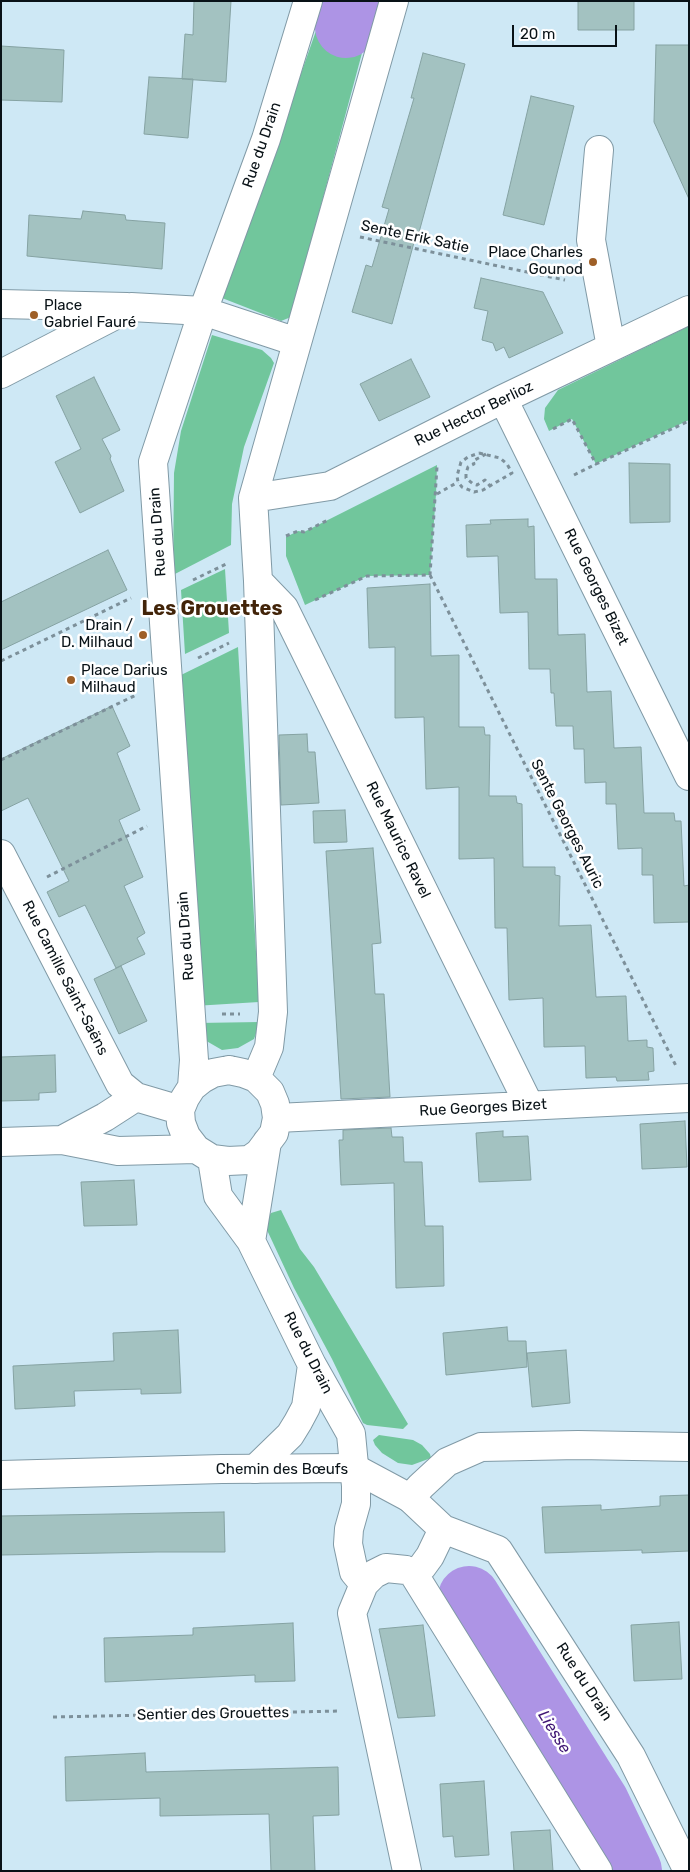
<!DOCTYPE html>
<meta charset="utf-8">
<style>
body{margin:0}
#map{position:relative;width:690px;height:1872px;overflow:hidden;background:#cee8f5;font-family:Rubik,sans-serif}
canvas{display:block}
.frame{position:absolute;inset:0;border:2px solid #091217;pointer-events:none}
.scale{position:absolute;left:512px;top:25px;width:105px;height:22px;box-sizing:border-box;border:2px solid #091217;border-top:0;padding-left:6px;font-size:15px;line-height:18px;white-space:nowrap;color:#091217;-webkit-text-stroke:4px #fff;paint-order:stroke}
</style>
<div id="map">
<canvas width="690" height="1872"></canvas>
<div class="frame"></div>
<div class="scale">20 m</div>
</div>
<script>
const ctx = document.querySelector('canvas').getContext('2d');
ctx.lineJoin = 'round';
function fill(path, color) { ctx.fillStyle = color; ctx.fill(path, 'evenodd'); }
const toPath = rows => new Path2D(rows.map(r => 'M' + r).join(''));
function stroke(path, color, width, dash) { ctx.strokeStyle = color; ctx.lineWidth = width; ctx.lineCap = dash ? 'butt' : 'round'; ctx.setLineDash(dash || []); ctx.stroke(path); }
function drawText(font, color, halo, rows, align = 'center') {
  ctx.font = font + ' Rubik,sans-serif'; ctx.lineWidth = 5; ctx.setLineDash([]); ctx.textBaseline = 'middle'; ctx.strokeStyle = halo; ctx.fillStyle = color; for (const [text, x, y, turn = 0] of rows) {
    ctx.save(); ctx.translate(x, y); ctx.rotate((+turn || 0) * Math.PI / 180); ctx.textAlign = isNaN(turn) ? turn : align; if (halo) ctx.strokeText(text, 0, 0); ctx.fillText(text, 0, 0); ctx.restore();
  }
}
fill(toPath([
 [323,11,369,27,291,317,281,321,222,298],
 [689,326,689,420,596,464,572,419,549,431,544,419,545,408,558,390],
 [212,335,262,350,271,358,274,363,244,447,232,504,231,545,173,575,174,473,181,431],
 [437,465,436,494,430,575,367,576,305,605,286,556,286,537,298,531,304,532],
 [225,569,229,633,185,654,181,590],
 [238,647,259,1002,194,1006,179,676],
 [260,1022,254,1039,238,1048,222,1050,203,1039,197,1023],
 [281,1210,300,1249,314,1267,408,1424,403,1429,367,1425,363,1423,332,1359,294,1288,267,1230,266,1221,271,1213],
 [379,1435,413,1440,422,1445,430,1454,431,1458,412,1465,398,1463,382,1453,375,1445,373,1440]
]), '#71c69c');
stroke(toPath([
 [346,27,354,1],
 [469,1597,598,1802,631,1871]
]), '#ad94e5', 62);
const building = toPath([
 [194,1,231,1,226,82,182,79,185,34,193,35,194,1],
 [578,1,634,1,634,30,578,30,578,1],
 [656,45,689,45,689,199,654,122,656,45],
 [1,46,64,50,62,102,1,100,1,46],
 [423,53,465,64,418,236,416,235,392,324,352,312,366,265,372,267,389,209,382,207,414,98,411,98,423,53],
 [149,77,193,79,188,138,144,134,149,77],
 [531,96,574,106,544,225,503,215,531,96],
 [83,211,125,215,126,220,165,223,162,269,27,256,29,215,81,219,83,211],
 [481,278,543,292,563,333,509,358,504,347,496,351,493,343,482,340,488,311,474,308,481,278],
 [411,359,430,397,379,421,360,384,411,359],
 [94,377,120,430,102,439,111,456,110,459,124,491,80,513,55,462,81,449,56,396,94,377],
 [629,463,670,464,670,522,630,523,629,463],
 [528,519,528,527,534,526,535,579,557,579,558,635,585,634,587,692,611,691,614,748,641,747,644,813,674,813,675,821,681,821,684,886,689,885,689,922,654,923,653,875,642,875,642,848,618,849,616,804,606,804,606,782,585,783,584,749,574,749,573,726,556,726,554,693,551,693,550,669,529,669,528,612,500,613,498,556,467,557,466,525,491,524,490,520,528,519],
 [108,550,127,590,1,650,1,602,108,550],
 [430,584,431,656,459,655,459,727,484,727,485,735,490,735,489,796,516,796,517,803,522,804,523,867,555,867,555,875,560,876,559,926,591,925,596,997,626,996,628,1041,647,1040,647,1047,653,1048,654,1071,648,1072,649,1080,617,1081,616,1077,586,1078,585,1046,544,1047,543,998,509,1000,507,928,495,928,494,858,459,859,459,787,426,789,424,717,395,718,395,647,369,648,367,588,430,584],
 [112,706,130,746,117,753,140,810,119,820,143,877,124,886,145,933,137,938,145,954,116,968,85,905,59,917,47,892,69,881,28,798,1,811,1,759,112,706],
 [307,734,308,752,315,752,319,803,281,805,279,735,307,734],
 [345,810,347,842,314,843,313,811,345,810],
 [373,848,381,943,372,944,375,994,384,994,390,1097,341,1099,326,851,373,848],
 [121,966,147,1021,119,1034,94,979,121,966],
 [55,1055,56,1092,39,1093,39,1100,1,1101,1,1057,55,1055],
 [685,1121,687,1167,642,1169,640,1124,685,1121],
 [391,1128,392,1137,403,1137,404,1162,422,1162,425,1226,443,1226,444,1286,396,1288,394,1183,341,1185,339,1140,343,1140,343,1130,391,1128],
 [503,1131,503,1137,528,1136,531,1180,479,1182,476,1133,503,1131],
 [134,1180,137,1225,84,1226,81,1182,134,1180],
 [507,1327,508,1341,526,1341,527,1367,446,1375,443,1333,507,1327],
 [178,1330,181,1393,141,1394,141,1389,74,1391,75,1406,15,1409,13,1366,114,1361,113,1333,178,1330],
 [566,1350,570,1403,532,1407,527,1353,566,1350],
 [689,1495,689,1551,642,1553,642,1550,545,1553,542,1507,601,1505,601,1510,660,1506,660,1496,689,1495],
 [224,1512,225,1552,157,1552,1,1555,1,1516,224,1512],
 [679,1622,682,1679,634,1681,631,1625,679,1622],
 [293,1623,295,1681,255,1682,255,1675,105,1682,104,1638,193,1635,193,1628,293,1623],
 [423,1625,435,1716,398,1718,379,1629,423,1625],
 [145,1753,146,1772,338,1767,339,1815,313,1816,315,1871,271,1871,269,1814,160,1816,160,1798,66,1801,65,1757,145,1753],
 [484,1781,489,1855,455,1857,453,1836,443,1837,440,1784,484,1781],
 [550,1830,553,1871,514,1871,511,1832,550,1830]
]);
fill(building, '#a3c2c1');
stroke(building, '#85a2a2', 1);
const minor = toPath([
 [599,150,591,240,611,347],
 [1,304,127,307],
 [1,374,131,307,203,311,297,342],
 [503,399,689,776],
 [253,498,330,486,503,399,689,310],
 [258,581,284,608,529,1105],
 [1,854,120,1084,136,1097,180,1110],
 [229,1070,243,1073,256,1078,270,1092,275,1104,277,1118,274,1133,259,1153,249,1160,228,1161,212,1159,196,1149,186,1136,181,1123,180,1110,185,1098,192,1087,202,1079,213,1073,229,1070],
 [256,1078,269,1047,273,1012,258,581,253,498,394,1],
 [192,1087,194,1060,153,462,203,311,266,139,308,1],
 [277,1118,689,1098],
 [62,1140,118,1151,196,1149],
 [1,1142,62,1140,105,1117,136,1097],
 [212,1159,218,1196,251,1241,312,1365,351,1434,356,1486,356,1504,349,1529,348,1544,354,1572,364,1584,374,1574,386,1568,406,1570,413,1573,422,1567,430,1556,443,1529,410,1498],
 [251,1241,267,1142],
 [255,1469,290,1435,298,1422,306,1407,312,1365],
 [443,1529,498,1550,631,1756,688,1871],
 [413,1573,598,1871],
 [364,1584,352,1613,407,1871]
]);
const tertiary = toPath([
 [1,1475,222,1469,354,1468,410,1498,421,1486,447,1462,481,1447,578,1445,689,1447]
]);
stroke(minor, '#819aa6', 30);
stroke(tertiary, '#819aa6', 30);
stroke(toPath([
 [360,237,565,280],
 [553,429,572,419,596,464,689,421],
 [479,453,500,458,507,464,512,473,483,490,474,492,462,487,458,482,457,476,461,462,468,457,479,453],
 [486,454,473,461,474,464,468,467,466,473,466,478,473,484,477,485,485,480,490,486],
 [574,475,596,464],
 [437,494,458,482],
 [286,536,298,531,304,532,328,520],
 [430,575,676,1066],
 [193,580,226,564],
 [315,600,367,576,430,575,437,467],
 [198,658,229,643],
 [1,661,131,598],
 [1,760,136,695],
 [47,877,147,826],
 [222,1014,240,1014],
 [53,1717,340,1711]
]), '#7d909a', 3, [4, 4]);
stroke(minor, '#fff', 28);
stroke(tertiary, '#fff', 28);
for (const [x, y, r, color] of [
 [593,262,5,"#9e5f27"],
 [34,315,5,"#9e5f27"],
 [143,635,5,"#9e5f27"],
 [71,680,5,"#9e5f27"]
]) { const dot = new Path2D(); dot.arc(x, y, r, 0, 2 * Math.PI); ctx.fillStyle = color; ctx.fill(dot); stroke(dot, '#fff', 2); }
drawText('15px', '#091217', '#fff', [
 ["Rue du Drain",262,145,-71],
 ["Sente Erik Satie",415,237,12],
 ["Rue Hector Berlioz",474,414,-26],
 ["Rue du Drain",158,532,-94],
 ["Rue Georges Bizet",596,587,64],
 ["Sente Georges Auric",567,824,63],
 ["Rue Maurice Ravel",398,840,64],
 ["Rue du Drain",186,936,-94],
 ["Rue Camille Saint-Saëns",65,978,63],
 ["Rue Georges Bizet",483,1108,-3],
 ["Rue du Drain",308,1353,63],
 ["Chemin des Bœufs",282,1470],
 ["Rue du Drain",584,1682,57],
 ["Sentier des Grouettes",213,1714,-1]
]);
drawText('15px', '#091217', '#fff', [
 ["Place Charles",583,253],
 ["Gounod",583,270],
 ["Place",44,306,"left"],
 ["Gabriel Fauré",44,323,"left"],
 ["Drain /",133,626],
 ["D. Milhaud",133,643],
 ["Place Darius",81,671,"left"],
 ["Milhaud",81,688,"left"]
], 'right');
drawText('italic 16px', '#3e1473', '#fff', [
 ["Liesse",554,1732,58]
]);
drawText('bold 20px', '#422409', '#fff', [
 ["Les Grouettes",212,609]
]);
</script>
